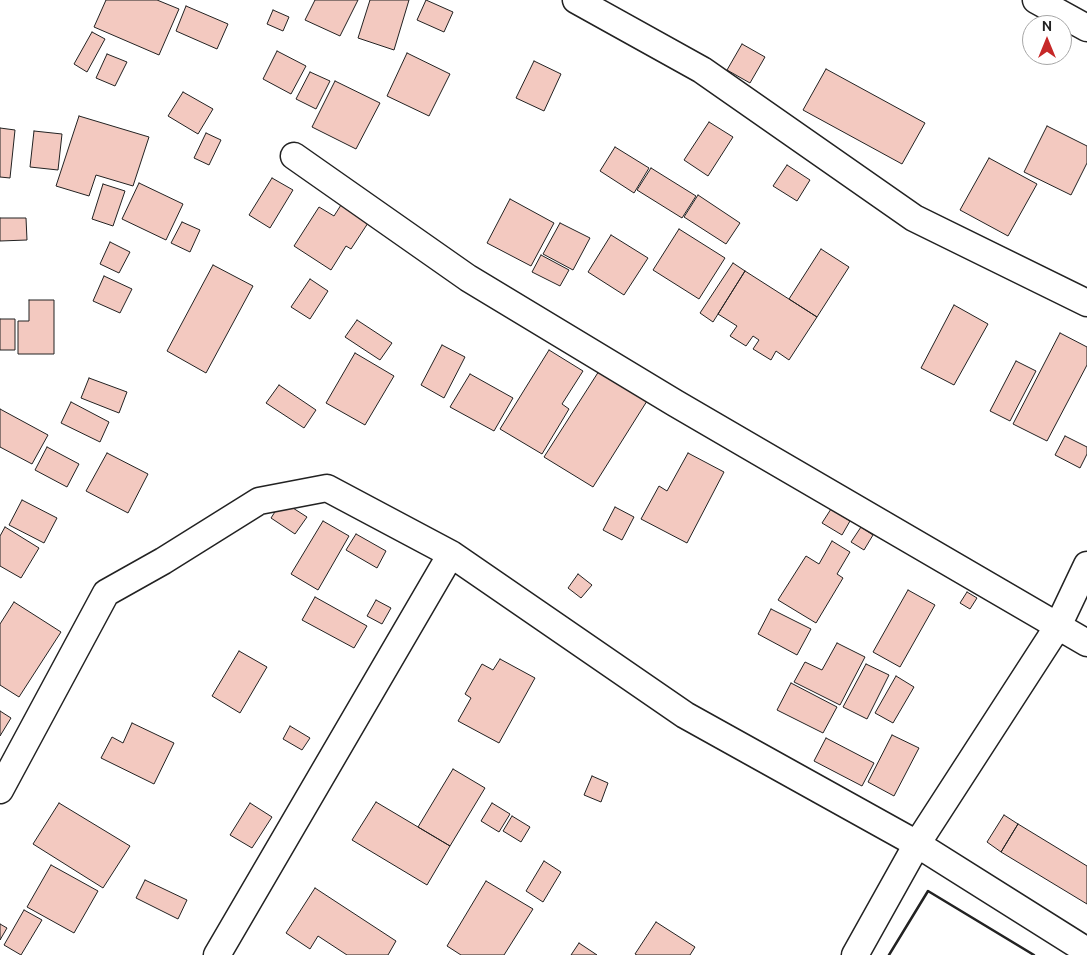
<!DOCTYPE html>
<style>
body{margin:0}
#map{position:relative;width:1087px;height:955px;overflow:hidden;background:#fff;font-family:Ubuntu,sans-serif}
canvas{display:block}
.north{position:absolute;left:1022px;top:15px;width:50px;height:50px;box-sizing:border-box;background:#fff;border:1px solid #a7a7a7;border-radius:50%;rotate:0deg;font-size:14px;font-weight:700;line-height:20px;text-align:center;color:#222}
.north::after{content:'';display:block;margin:auto;width:18px;height:22px;background:#c62828;clip-path:polygon(50% 0,100% 100%,50% 72%,0 100%)}
</style>
<div id="map">
<canvas width="1087" height="955"></canvas>
<div class="north">N</div>
</div>
<script>
const ctx = document.querySelector('canvas').getContext('2d');
ctx.lineJoin = 'round';
function fill(path, color) { ctx.fillStyle = color; ctx.fill(path, 'evenodd'); }
const toPath = rows => new Path2D(rows.map(r => 'M' + r).join(''));
function stroke(path, color, width, dash) { ctx.strokeStyle = color; ctx.lineWidth = width; ctx.lineCap = dash ? 'butt' : 'round'; ctx.setLineDash(dash || []); ctx.stroke(path); }
const building = toPath([
 [106,0,157,0,179,9,159,55,94,27,106,0],
 [315,0,358,0,340,36,305,20,315,0],
 [370,0,409,0,394,50,358,38,370,0],
 [426,0,453,12,444,32,417,20,426,0],
 [186,6,228,24,217,49,176,31,186,6],
 [273,10,289,17,283,31,267,24,273,10],
 [92,32,105,39,87,72,74,64,92,32],
 [742,44,765,57,750,83,727,70,742,44],
 [277,51,306,66,291,94,263,79,277,51],
 [407,53,450,74,429,116,387,96,407,53],
 [107,54,127,62,115,86,96,78,107,54],
 [534,61,561,74,544,111,516,98,534,61],
 [826,69,925,123,902,164,803,110,826,69],
 [310,72,330,81,316,109,296,99,310,72],
 [335,81,380,103,356,149,312,127,335,81],
 [183,92,213,109,198,134,168,116,183,92],
 [79,116,149,137,133,186,96,175,89,196,56,186,79,116],
 [709,122,733,137,708,176,684,160,709,122],
 [1047,126,1087,146,1087,163,1071,195,1024,172,1047,126],
 [0,128,15,130,10,178,0,177,0,128],
 [34,131,62,134,58,170,30,167,34,131],
 [206,133,221,140,209,165,194,158,206,133],
 [615,147,649,168,634,193,600,171,615,147],
 [989,158,1037,184,1008,236,960,210,989,158],
 [787,165,810,180,797,201,773,186,787,165],
 [651,168,696,196,682,218,637,190,651,168],
 [272,178,293,190,270,228,249,215,272,178],
 [139,183,183,204,166,240,122,219,139,183],
 [103,184,125,191,113,226,92,219,103,184],
 [698,195,740,223,726,244,684,217,698,195],
 [510,199,554,223,531,266,487,243,510,199],
 [341,205,368,223,351,249,346,246,331,270,294,246,319,207,334,216,341,205],
 [0,218,26,218,27,240,0,241,0,218],
 [182,222,200,230,190,252,171,243,182,222],
 [560,223,590,238,573,270,543,254,560,223],
 [679,229,725,258,699,299,653,270,679,229],
 [611,235,648,258,624,295,588,272,611,235],
 [110,242,130,252,119,273,100,264,110,242],
 [821,249,849,267,817,317,789,299,821,249],
 [541,255,569,270,560,286,532,272,541,255],
 [733,263,745,271,713,322,700,313,733,263],
 [213,265,253,286,206,373,167,351,213,265],
 [745,271,817,317,789,360,776,351,771,360,753,349,759,340,753,336,746,346,730,336,737,326,718,314,745,271],
 [104,276,132,289,120,313,93,301,104,276],
 [310,279,328,291,310,319,291,307,310,279],
 [29,300,54,300,54,354,18,354,18,321,29,321,29,300],
 [954,305,988,324,954,385,921,368,954,305],
 [0,319,15,319,15,350,0,350,0,319],
 [357,320,392,343,380,360,345,337,357,320],
 [1060,333,1087,347,1087,365,1047,441,1013,424,1060,333],
 [442,345,465,357,444,398,421,385,442,345],
 [549,350,583,371,562,404,569,409,542,454,500,429,549,350],
 [355,353,394,376,365,425,326,403,355,353],
 [1016,361,1036,371,1010,421,990,411,1016,361],
 [599,371,647,401,593,487,544,457,599,371],
 [470,374,513,398,494,431,450,407,470,374],
 [89,378,127,392,119,413,81,398,89,378],
 [279,385,316,410,304,428,266,403,279,385],
 [71,402,109,422,100,442,61,423,71,402],
 [0,409,48,435,32,464,0,447,0,409],
 [1065,436,1087,447,1087,454,1080,468,1055,455,1065,436],
 [47,447,79,464,67,487,35,470,47,447],
 [107,453,148,474,128,513,86,491,107,453],
 [688,453,724,472,687,543,641,519,659,486,667,491,688,453],
 [22,500,57,518,44,543,9,525,22,500],
 [282,501,307,517,295,534,271,518,282,501],
 [615,507,634,517,622,540,603,530,615,507],
 [831,509,850,521,842,535,822,523,831,509],
 [323,521,349,536,318,590,291,574,323,521],
 [5,527,39,548,21,578,0,566,0,536,5,527],
 [861,527,873,535,864,550,851,542,861,527],
 [356,534,386,551,377,568,346,550,356,534],
 [832,541,850,552,837,574,843,578,816,623,778,600,806,556,819,564,832,541],
 [578,574,592,585,581,598,568,588,578,574],
 [908,590,935,605,900,667,873,652,908,590],
 [967,592,977,598,970,609,960,603,967,592],
 [315,597,367,626,354,648,302,620,315,597],
 [376,600,391,608,382,624,367,616,376,600],
 [14,602,61,632,19,697,0,685,0,624,14,602],
 [771,609,811,629,797,655,758,634,771,609],
 [837,643,865,657,840,705,794,682,805,662,822,670,837,643],
 [239,651,267,667,240,713,212,696,239,651],
 [500,659,535,678,499,743,458,721,471,698,465,694,482,664,493,670,500,659],
 [866,664,889,675,867,719,843,707,866,664],
 [896,676,914,687,893,723,875,713,896,676],
 [791,683,837,707,823,733,777,710,791,683],
 [0,711,11,718,0,736,0,711],
 [132,723,174,743,154,784,101,758,112,737,123,743,132,723],
 [290,726,310,738,302,750,283,739,290,726],
 [892,735,919,748,894,796,868,782,892,735],
 [826,738,874,763,862,786,814,761,826,738],
 [453,769,485,788,450,846,418,827,453,769],
 [592,776,608,783,601,802,584,795,592,776],
 [376,802,450,846,427,885,352,840,376,802],
 [59,803,130,846,103,888,33,844,59,803],
 [250,803,272,817,252,848,230,835,250,803],
 [492,803,510,814,499,832,481,821,492,803],
 [1004,815,1018,824,1001,852,987,842,1004,815],
 [512,816,530,827,521,842,503,831,512,816],
 [1018,824,1087,866,1087,904,1001,852,1018,824],
 [544,861,561,872,543,902,526,891,544,861],
 [51,865,98,891,74,933,27,907,51,865],
 [145,880,187,900,178,919,136,898,145,880],
 [486,881,533,909,504,955,461,955,447,946,486,881],
 [315,888,396,941,388,955,347,955,318,936,310,949,286,933,315,888],
 [24,910,42,920,21,955,4,945,24,910],
 [656,922,695,947,690,955,637,955,635,954,656,922],
 [0,924,7,928,0,940,0,924],
 [579,943,597,955,571,955,579,943]
]);
fill(building, '#f3c9c0');
stroke(building, '#222', 1);
const minor = toPath([
 [576,0,702,70,914,218,1087,303],
 [1036,0,1087,28],
 [294,156,468,278,675,403,1087,643],
 [0,790,106,593,163,561,259,501,327,488,451,554,685,715,917,844,1087,951],
 [217,955,451,554],
 [855,955,917,844,1058,626,1087,565]
]);
stroke(minor, '#222', 29);
stroke(minor, '#fff', 26);
stroke(toPath([
 [889,955,928,891,1034,955]
]), '#222', 2.5);
</script>
